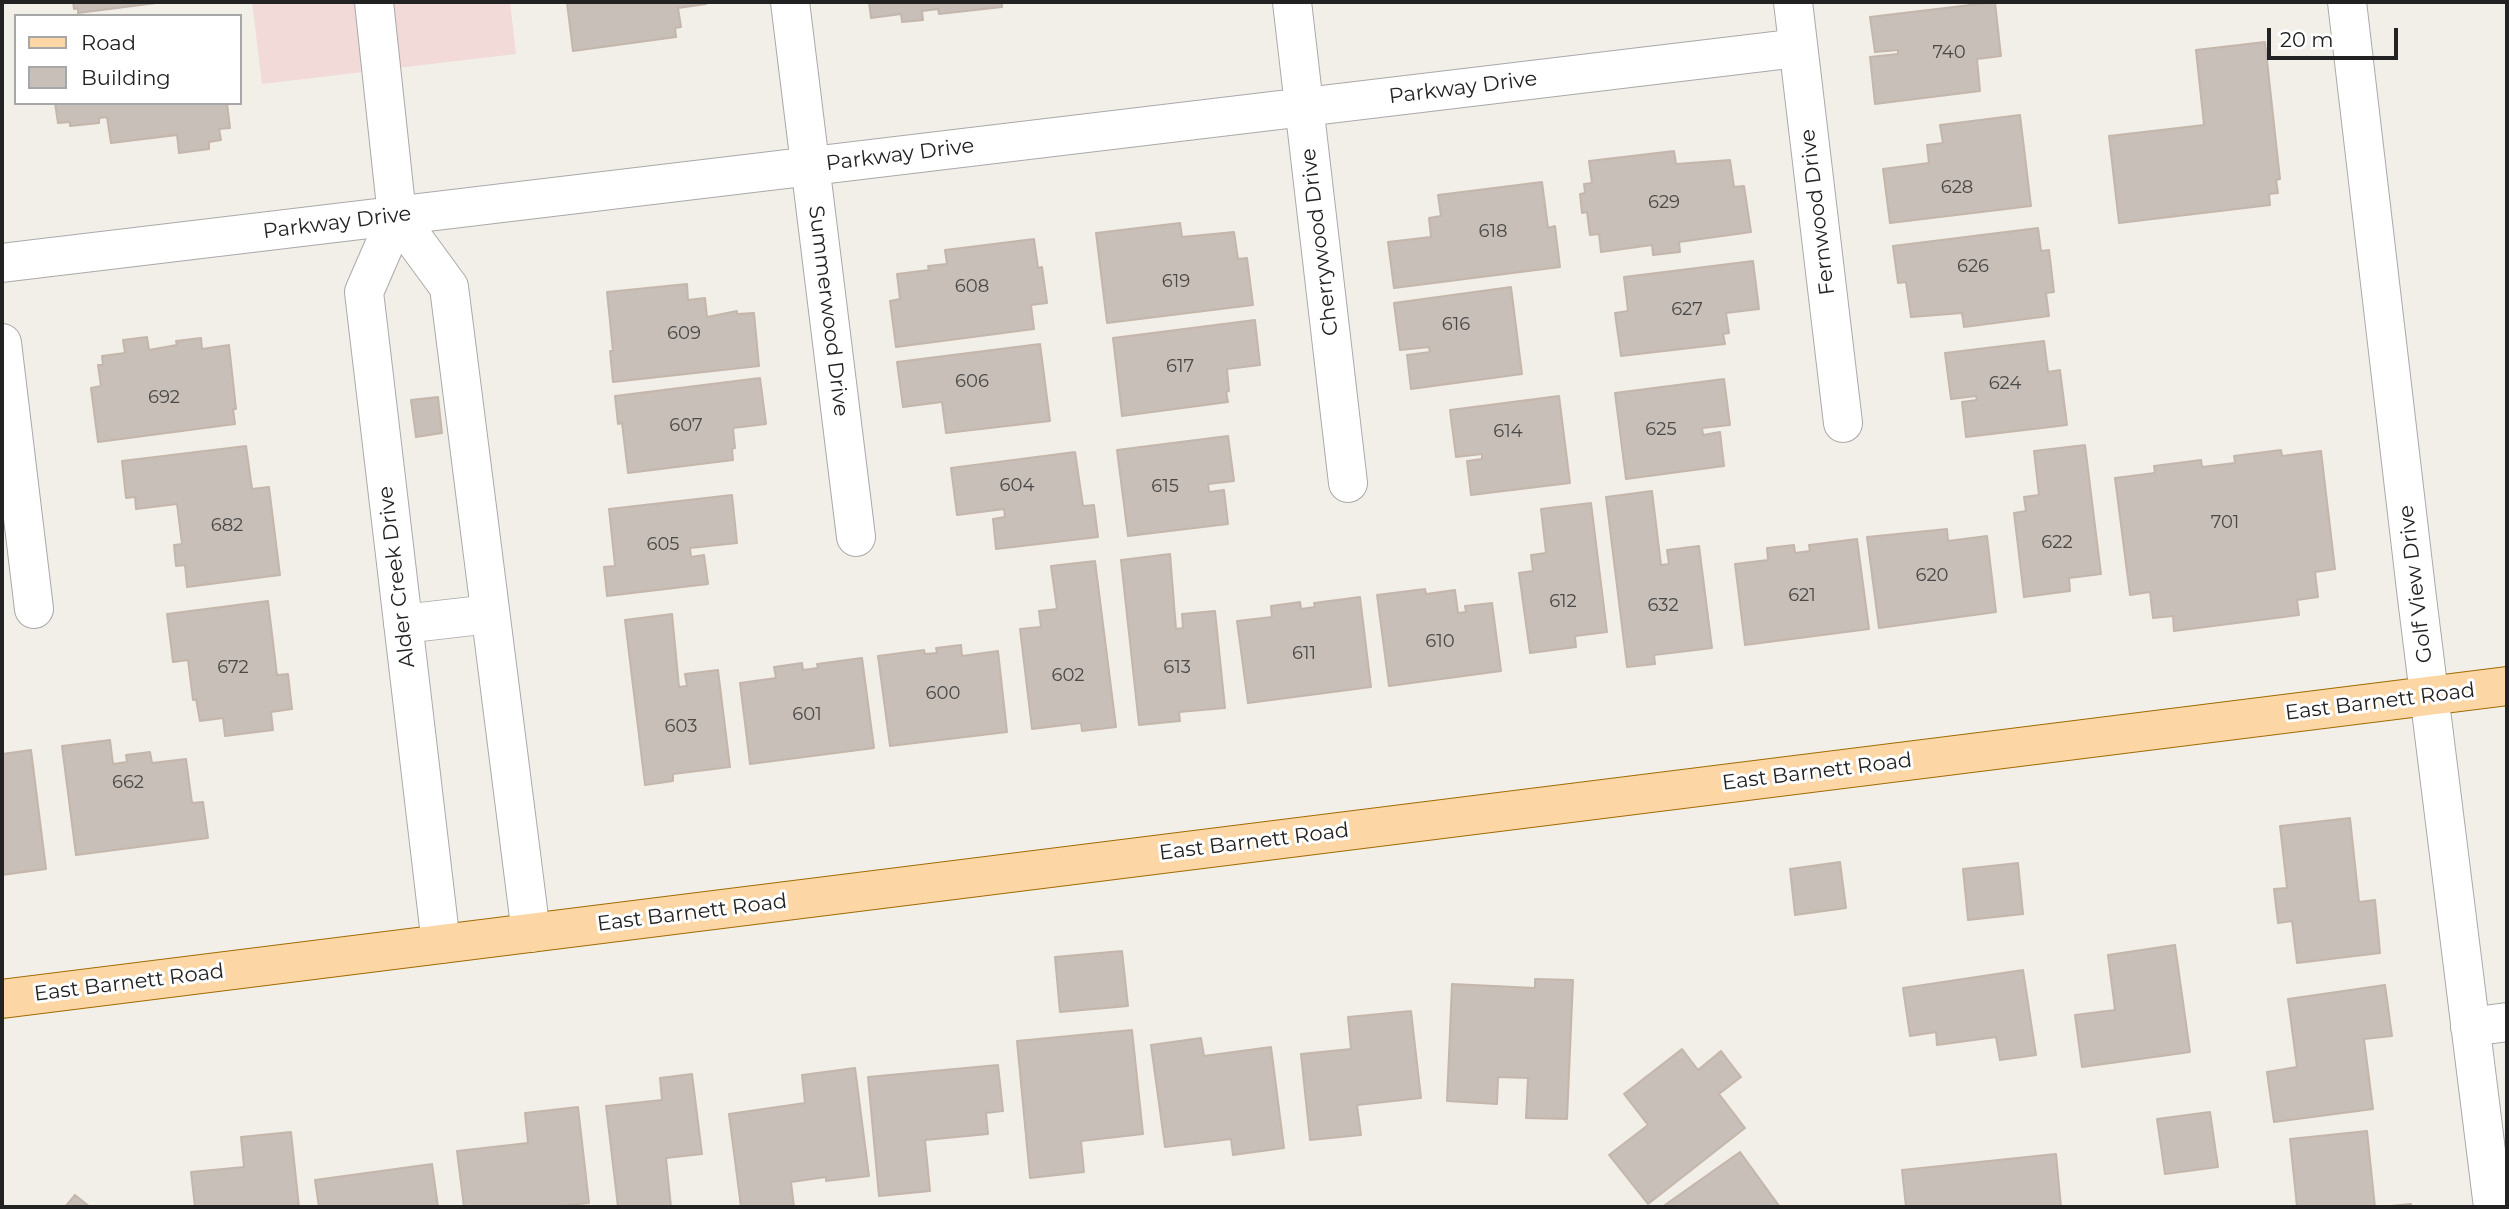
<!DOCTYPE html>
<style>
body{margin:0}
#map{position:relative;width:2509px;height:1209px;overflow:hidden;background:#f2efe9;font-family:Montserrat,sans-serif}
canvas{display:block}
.frame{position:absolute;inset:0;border:4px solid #222;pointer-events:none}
.legend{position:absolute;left:14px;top:14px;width:228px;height:91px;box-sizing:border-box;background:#fff;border:2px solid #a7a7a7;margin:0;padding:9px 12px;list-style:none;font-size:21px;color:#222}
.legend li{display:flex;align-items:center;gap:14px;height:35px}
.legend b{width:35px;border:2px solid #a7a7a7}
.scale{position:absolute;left:2267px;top:28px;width:131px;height:32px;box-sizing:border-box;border:4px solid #222;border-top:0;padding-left:9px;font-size:21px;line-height:24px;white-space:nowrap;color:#222;-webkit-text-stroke:5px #fff;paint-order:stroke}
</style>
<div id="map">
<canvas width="2509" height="1209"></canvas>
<div class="frame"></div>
<ul class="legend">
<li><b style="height:9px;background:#fcd6a4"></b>Road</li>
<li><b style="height:19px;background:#c7bfb8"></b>Building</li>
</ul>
<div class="scale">20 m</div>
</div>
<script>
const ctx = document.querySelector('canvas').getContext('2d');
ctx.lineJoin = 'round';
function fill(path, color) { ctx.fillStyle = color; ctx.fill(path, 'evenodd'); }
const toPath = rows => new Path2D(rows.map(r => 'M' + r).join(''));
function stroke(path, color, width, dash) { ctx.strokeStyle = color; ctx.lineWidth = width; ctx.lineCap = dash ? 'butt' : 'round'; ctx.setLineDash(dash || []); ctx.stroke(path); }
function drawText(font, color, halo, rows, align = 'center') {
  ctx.font = font + ' Montserrat,sans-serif'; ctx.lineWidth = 6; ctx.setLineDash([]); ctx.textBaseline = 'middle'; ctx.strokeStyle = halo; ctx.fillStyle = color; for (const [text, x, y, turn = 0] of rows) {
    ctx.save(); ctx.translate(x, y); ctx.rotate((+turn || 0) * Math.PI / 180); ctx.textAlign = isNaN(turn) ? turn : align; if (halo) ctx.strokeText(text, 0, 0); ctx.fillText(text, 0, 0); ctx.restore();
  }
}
fill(toPath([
 [252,2,510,2,516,54,262,84]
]), '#f2dad9');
const building = toPath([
 [73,2,164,2,78,13,78,8,74,9,73,2],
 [562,2,707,2,706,4,678,8,681,27,675,28,676,37,573,51,567,3,562,2],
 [869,2,1002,2,1002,7,939,14,938,9,922,11,923,20,902,22,901,14,871,18,869,2],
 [1995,2,2001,56,1977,59,1980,91,1875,104,1870,57,1898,54,1898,50,1875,52,1870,17,1995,2],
 [2265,42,2280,179,2276,180,2278,193,2269,194,2270,205,2119,223,2109,136,2204,125,2196,50,2265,42],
 [55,103,227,103,230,128,219,129,221,140,209,142,209,149,179,153,177,135,111,143,107,117,99,118,99,123,70,126,70,122,58,123,55,103],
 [2020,115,2031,206,1890,223,1883,169,1929,163,1927,145,1943,143,1940,125,2020,115],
 [1674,151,1676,164,1730,160,1734,187,1744,186,1751,232,1679,242,1680,252,1653,255,1652,245,1601,252,1599,234,1590,235,1587,212,1582,213,1580,194,1585,193,1584,184,1592,183,1589,161,1674,151],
 [1542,182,1548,228,1555,226,1560,267,1394,288,1388,242,1431,237,1429,218,1441,216,1438,195,1542,182],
 [1180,223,1182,237,1234,232,1238,259,1247,258,1253,305,1107,323,1096,233,1180,223],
 [2038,228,2041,251,2049,250,2054,292,2046,293,2049,316,1964,327,1962,313,1911,317,1906,282,1898,283,1893,246,2038,228],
 [1034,239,1038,268,1042,267,1047,303,1031,305,1034,329,896,347,890,301,900,299,897,274,929,270,928,266,947,264,945,250,1034,239],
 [1753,261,1759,309,1726,313,1729,333,1723,334,1725,344,1621,356,1615,313,1628,311,1624,277,1753,261],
 [687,284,688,300,705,298,707,317,737,311,737,314,754,313,759,366,613,382,610,351,613,351,607,292,687,284],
 [1511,287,1522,374,1411,389,1407,355,1430,352,1429,347,1400,350,1394,303,1511,287],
 [1255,320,1260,365,1227,369,1229,391,1226,392,1228,402,1122,416,1113,338,1255,320],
 [147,337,149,350,177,345,176,341,201,338,202,349,229,345,236,409,233,409,235,424,98,442,91,388,101,386,98,365,103,365,102,356,125,353,123,340,147,337],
 [2044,341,2048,372,2060,370,2067,425,1966,437,1962,402,1977,400,1976,396,1951,399,1945,353,2044,341],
 [1040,344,1050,421,946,433,942,402,903,407,897,362,1040,344],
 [760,378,766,424,733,428,735,448,732,449,733,460,628,473,622,423,618,424,615,396,760,378],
 [1724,379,1730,425,1702,428,1703,435,1720,432,1724,466,1626,479,1615,393,1724,379],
 [1559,396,1570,483,1471,495,1467,461,1482,459,1482,454,1456,457,1450,410,1559,396],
 [438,397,442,433,416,437,411,400,438,397],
 [1228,436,1234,481,1208,484,1209,492,1224,490,1228,524,1128,536,1117,450,1228,436],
 [2085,445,2101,574,2069,578,2070,591,2024,597,2014,513,2026,511,2024,497,2039,495,2034,451,2085,445],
 [246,446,252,489,269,487,280,575,187,587,185,565,176,566,174,545,182,544,177,504,136,509,135,497,126,498,122,461,246,446],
 [2281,450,2282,456,2321,451,2335,569,2315,572,2318,597,2297,600,2299,615,2174,631,2173,616,2153,618,2150,592,2130,595,2115,478,2155,473,2154,466,2201,460,2202,467,2235,463,2234,456,2281,450],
 [1075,452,1083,506,1094,505,1098,537,996,549,993,519,1005,517,1004,509,957,515,951,468,1075,452],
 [1652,491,1661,565,1669,564,1667,550,1699,546,1712,648,1654,655,1655,664,1627,667,1606,497,1652,491],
 [732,495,737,543,690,548,691,557,704,555,708,584,607,596,604,567,615,566,609,509,732,495],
 [1591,503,1607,632,1575,636,1576,647,1530,653,1519,573,1533,571,1531,555,1546,553,1541,509,1591,503],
 [1947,529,1948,541,1987,536,1996,612,1879,628,1867,537,1947,529],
 [1857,539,1869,629,1745,645,1735,564,1768,560,1767,548,1794,545,1795,553,1810,551,1809,545,1857,539],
 [1170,554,1176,629,1183,628,1182,614,1215,611,1225,708,1179,712,1180,721,1139,725,1121,560,1170,554],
 [1095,561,1116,727,1082,731,1081,723,1032,729,1020,629,1041,627,1039,611,1057,609,1051,566,1095,561],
 [1425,589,1426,594,1455,590,1458,613,1466,612,1465,606,1492,603,1501,671,1389,686,1377,595,1425,589],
 [1360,597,1371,687,1248,703,1237,621,1272,617,1271,606,1300,602,1301,609,1315,607,1314,603,1360,597],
 [268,601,277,675,288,674,292,709,271,712,273,730,225,736,223,718,200,721,196,699,193,700,188,660,173,662,167,614,268,601],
 [672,614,679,687,687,686,685,674,718,670,730,767,673,774,673,781,645,785,625,620,672,614],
 [961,645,962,656,998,651,1007,732,890,746,878,656,924,650,925,654,937,653,936,648,961,645],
 [862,658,874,748,750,764,740,683,776,678,774,667,802,663,803,670,818,668,817,664,862,658],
 [110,740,113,764,127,762,126,755,150,752,152,763,186,759,192,803,203,802,208,838,76,855,62,746,110,740],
 [31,750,46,869,2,875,2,754,31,750],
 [2350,818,2359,902,2375,900,2380,953,2297,963,2292,921,2278,923,2274,889,2287,888,2280,826,2350,818],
 [1840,862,1846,908,1795,915,1790,869,1840,862],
 [2018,863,2023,914,1968,920,1963,869,2018,863],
 [2175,945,2190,1052,2082,1067,2075,1015,2115,1010,2108,955,2175,945],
 [1122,951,1128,1006,1060,1012,1055,957,1122,951],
 [2023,970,2036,1055,2000,1060,1996,1037,1937,1045,1936,1032,1910,1036,1903,988,2023,970],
 [1535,979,1573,980,1567,1119,1526,1118,1528,1078,1498,1077,1497,1104,1447,1101,1452,984,1535,988,1535,979],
 [2385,985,2392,1036,2364,1039,2373,1109,2274,1122,2267,1072,2297,1067,2288,999,2385,985],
 [1411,1011,1421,1098,1357,1105,1361,1135,1310,1140,1301,1054,1351,1049,1348,1017,1411,1011],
 [1132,1030,1143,1134,1081,1141,1084,1172,1030,1178,1017,1041,1132,1030],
 [1201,1038,1204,1056,1271,1047,1284,1148,1233,1155,1231,1139,1165,1147,1151,1045,1201,1038],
 [1682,1049,1698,1070,1721,1051,1741,1077,1719,1094,1745,1128,1648,1204,1609,1155,1648,1125,1624,1094,1682,1049],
 [998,1065,1003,1111,986,1113,988,1134,925,1140,930,1191,879,1196,868,1077,998,1065],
 [855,1068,869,1176,826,1181,826,1177,791,1182,794,1207,741,1207,729,1114,805,1103,802,1075,855,1068],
 [692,1074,702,1154,666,1158,671,1207,618,1207,606,1106,662,1100,660,1078,692,1074],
 [578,1107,589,1203,549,1207,464,1207,457,1151,528,1143,525,1113,578,1107],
 [2210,1112,2218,1167,2165,1174,2157,1119,2210,1112],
 [2367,1131,2375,1207,2297,1207,2290,1139,2367,1131],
 [291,1132,299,1207,195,1207,191,1172,244,1167,241,1137,291,1132],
 [1740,1152,1780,1207,1662,1207,1740,1152],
 [2056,1154,2061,1207,1906,1207,1902,1170,2056,1154],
 [432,1164,438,1207,319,1207,315,1180,432,1164],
 [75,1195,90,1207,65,1207,75,1195],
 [2411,1204,2411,1207,2380,1207,2411,1204]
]);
fill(building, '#c7bfb8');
stroke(building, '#c4b6ab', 2);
const minor = toPath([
 [374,2,397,216,449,287,531,933],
 [790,2,856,537],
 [1292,2,1348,483],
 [1793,2,1843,423],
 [2347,2,2417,598,2493,1207],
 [397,216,364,292,441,944],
 [2,263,1798,48],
 [2,343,34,609],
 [403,624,490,614],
 [2470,1027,2507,1022]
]);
const major = toPath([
 [2,999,2507,686]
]);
stroke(minor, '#a9a9a9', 40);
stroke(major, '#a06b00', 40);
stroke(minor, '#fff', 38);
stroke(major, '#fcd6a4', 38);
drawText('18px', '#4b4948', null, [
 ["740",1949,53],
 ["628",1957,188],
 ["629",1664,203],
 ["618",1493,232],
 ["626",1973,267],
 ["619",1176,282],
 ["608",972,287],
 ["627",1687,310],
 ["616",1456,325],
 ["609",684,334],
 ["617",1180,367],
 ["606",972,382],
 ["624",2005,384],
 ["692",164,398],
 ["607",686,426],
 ["625",1661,430],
 ["614",1508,432],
 ["604",1017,486],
 ["615",1165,487],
 ["701",2225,523],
 ["682",227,526],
 ["622",2057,543],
 ["605",663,545],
 ["620",1932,576],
 ["621",1802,596],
 ["612",1563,602],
 ["632",1663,606],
 ["610",1440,642],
 ["611",1304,654],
 ["672",233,668],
 ["613",1177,668],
 ["602",1068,676],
 ["600",943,694],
 ["601",807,715],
 ["603",681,727],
 ["662",128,783]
]);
drawText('21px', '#222', '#fff', [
 ["Parkway Drive",1463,88,-7],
 ["Parkway Drive",900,155,-7],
 ["Fernwood Drive",1818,212,-97],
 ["Parkway Drive",337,223,-7],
 ["Cherrywood Drive",1320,242,-97],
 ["Summerwood Drive",828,311,83],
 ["Alder Creek Drive",397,577,-97],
 ["Golf View Drive",2416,584,-97],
 ["East Barnett Road",2380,702,-7],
 ["East Barnett Road",1817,772,-7],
 ["East Barnett Road",1254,842,-7],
 ["East Barnett Road",692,913,-7],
 ["East Barnett Road",129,983,-7]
]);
</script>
